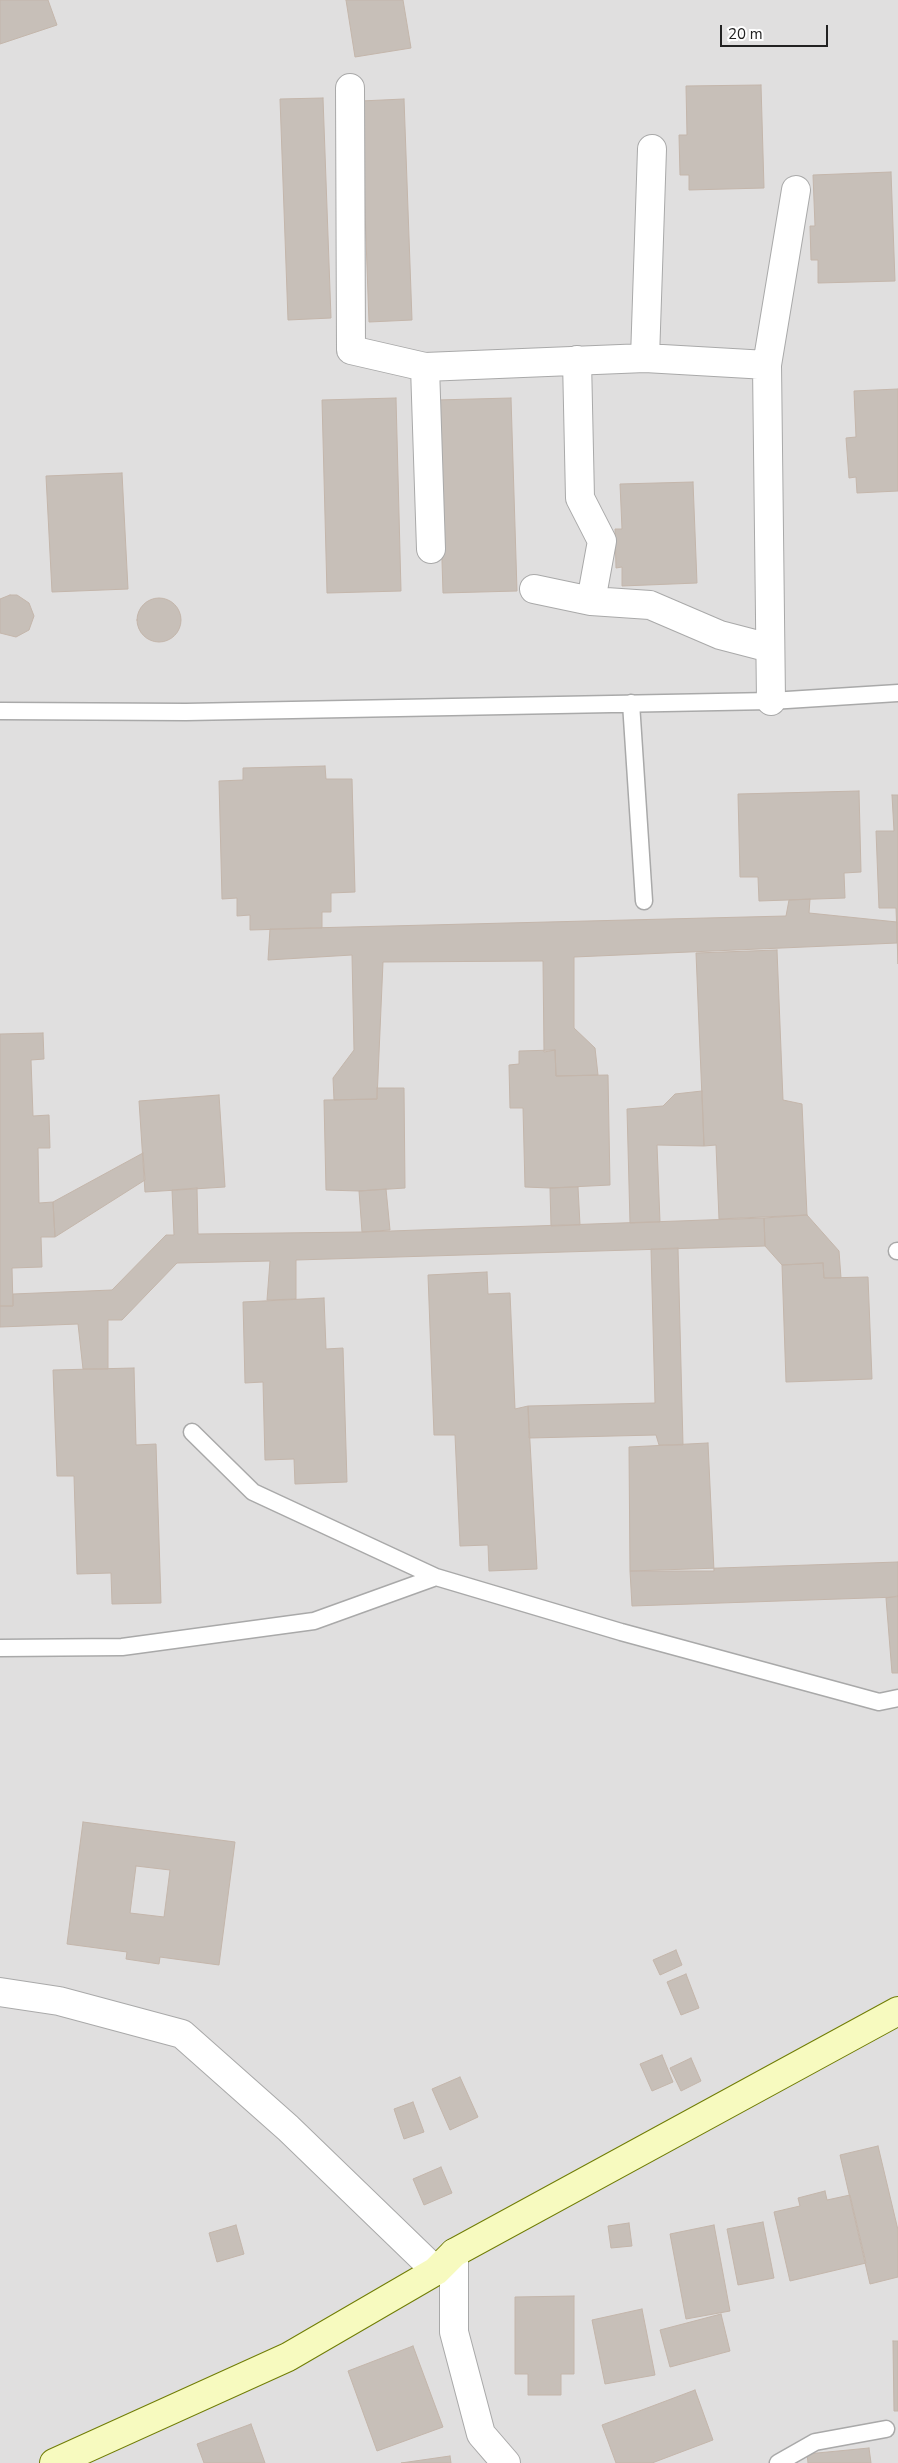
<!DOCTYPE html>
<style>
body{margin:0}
#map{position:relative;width:898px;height:2463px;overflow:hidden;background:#f2efe9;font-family:"Nunito Sans",sans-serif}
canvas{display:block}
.scale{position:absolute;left:720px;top:25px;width:108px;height:22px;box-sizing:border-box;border:2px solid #222;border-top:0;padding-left:6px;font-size:15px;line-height:18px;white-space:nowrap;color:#222;-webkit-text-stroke:4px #fff;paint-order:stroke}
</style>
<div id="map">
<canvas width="898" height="2463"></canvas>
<div class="scale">20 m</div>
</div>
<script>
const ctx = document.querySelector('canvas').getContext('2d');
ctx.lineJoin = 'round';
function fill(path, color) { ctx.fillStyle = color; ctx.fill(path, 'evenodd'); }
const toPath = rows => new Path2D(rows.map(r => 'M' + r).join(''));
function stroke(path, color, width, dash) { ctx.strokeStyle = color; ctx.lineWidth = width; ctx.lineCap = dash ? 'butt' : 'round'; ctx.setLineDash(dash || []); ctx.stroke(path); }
fill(toPath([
 [0,0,898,0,898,2463,0,2463]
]), '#e0dfdf');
const building = toPath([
 [0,0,48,0,57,25,0,44,0,0],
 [346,0,403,0,411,48,355,57,346,0],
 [761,85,764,188,689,190,689,175,680,175,679,135,687,135,686,86,761,85],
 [323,98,331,318,288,320,280,99,323,98],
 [404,99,412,320,369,322,361,101,404,99],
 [891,172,895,281,818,283,818,260,811,260,810,226,815,226,813,175,891,172],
 [898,389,898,491,857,493,856,477,849,478,846,438,856,437,854,391,898,389],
 [396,398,401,591,327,593,322,400,396,398],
 [511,398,517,591,443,593,437,400,511,398],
 [122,473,128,589,52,592,46,476,122,473],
 [693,482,697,583,622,586,622,567,616,568,615,529,622,529,620,484,693,482],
 [10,595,17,595,29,603,34,616,29,630,16,637,0,633,0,599,10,595],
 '137 620a22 22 0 1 1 44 0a22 22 0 1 1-44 0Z',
 [325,766,326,779,352,779,355,892,331,893,331,912,322,912,322,928,250,930,250,915,237,916,237,898,222,899,219,781,243,780,243,768,325,766],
 [859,791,861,872,844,873,845,898,759,901,758,877,740,877,738,794,859,791],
 [892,795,898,795,898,964,896,908,879,908,876,831,894,831,892,795],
 [810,899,809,913,897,922,897,943,574,957,574,1028,595,1048,598,1075,556,1076,555,1050,544,1052,543,961,383,962,377,1099,334,1100,333,1078,354,1050,352,955,268,960,270,929,786,916,789,900,810,899],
 [777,950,783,1100,802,1104,807,1215,719,1219,716,1145,704,1146,696,953,777,950],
 [43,1033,44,1059,31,1060,33,1116,49,1115,50,1148,38,1148,39,1203,53,1202,55,1237,41,1237,42,1267,12,1268,13,1306,0,1306,0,1034,43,1033],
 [555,1050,556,1076,608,1075,610,1185,550,1188,525,1187,523,1108,510,1108,509,1065,519,1064,519,1051,555,1050],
 [377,1088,404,1088,405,1188,359,1191,326,1190,324,1100,377,1099,377,1088],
 [702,1091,704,1146,657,1145,660,1222,630,1223,627,1109,663,1106,675,1094,702,1091],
 [219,1095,225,1187,145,1192,139,1101,219,1095],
 [143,1153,145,1180,55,1237,53,1202,143,1153],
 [578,1187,580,1225,551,1226,550,1188,578,1187],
 [197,1188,198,1234,362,1232,764,1218,765,1246,296,1260,296,1299,267,1300,270,1261,177,1263,122,1320,108,1320,108,1369,83,1369,78,1324,0,1327,0,1306,13,1306,13,1294,112,1290,166,1235,174,1235,172,1190,197,1188],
 [386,1189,390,1230,362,1232,359,1191,386,1189],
 [807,1215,839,1251,841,1278,824,1278,823,1263,782,1265,765,1246,764,1218,807,1215],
 [678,1248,683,1445,659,1445,656,1435,529,1438,528,1406,655,1403,651,1249,678,1248],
 [823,1263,824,1278,868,1277,872,1379,786,1382,782,1265,823,1263],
 [487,1272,488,1294,510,1293,515,1409,528,1406,537,1569,489,1571,488,1545,460,1546,455,1435,434,1435,428,1275,487,1272],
 [324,1298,326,1349,343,1348,347,1482,295,1484,294,1459,265,1460,263,1382,245,1383,243,1302,324,1298],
 [134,1368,136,1445,156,1444,161,1603,112,1604,111,1573,77,1574,74,1476,57,1476,53,1370,134,1368],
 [708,1443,714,1571,630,1571,629,1447,708,1443],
 [898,1562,898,1597,632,1606,630,1571,898,1562],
 [898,1596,898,1673,892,1673,886,1598,898,1596],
 [83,1822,235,1842,219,1965,160,1957,159,1964,126,1959,127,1952,67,1944,83,1822],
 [136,1866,170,1870,164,1917,130,1913,136,1866],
 [676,1950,682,1965,660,1975,653,1960,676,1950],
 [686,1974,699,2008,681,2015,667,1982,686,1974],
 [662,2055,673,2082,652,2091,640,2064,662,2055],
 [691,2058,701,2081,681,2091,670,2068,691,2058],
 [460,2077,478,2117,450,2130,432,2089,460,2077],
 [413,2102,424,2132,404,2139,394,2109,413,2102],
 [878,2146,898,2230,898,2277,870,2284,840,2155,878,2146],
 [441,2167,452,2193,424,2205,413,2179,441,2167],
 [825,2191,827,2200,850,2195,866,2263,790,2281,774,2212,800,2206,798,2198,825,2191],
 [763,2222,774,2278,738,2285,727,2229,763,2222],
 [629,2223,632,2246,611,2248,608,2226,629,2223],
 [236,2225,244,2254,217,2262,209,2233,236,2225],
 [714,2225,730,2311,686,2319,670,2234,714,2225],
 [574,2296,574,2374,561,2374,561,2395,528,2395,528,2374,515,2374,515,2297,574,2296],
 [642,2309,655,2375,605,2384,592,2320,642,2309],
 [721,2314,730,2351,670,2367,660,2330,721,2314],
 [893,2341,898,2341,898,2411,894,2411,893,2341],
 [413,2346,443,2427,377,2451,348,2371,413,2346],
 [695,2390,713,2440,652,2463,616,2463,602,2425,695,2390],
 [251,2424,265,2463,204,2463,197,2444,251,2424],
 [869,2448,871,2463,808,2463,807,2454,869,2448],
 [450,2456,451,2463,401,2463,450,2456]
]);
fill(building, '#c7bfb8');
stroke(building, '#c4b6ab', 1);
const lane = toPath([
 [631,703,644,901],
 [0,711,186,712,771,701,898,693],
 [897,1251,898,1251],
 [192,1432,253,1492,436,1577,621,1632,879,1702,898,1698],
 [0,1648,122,1647,314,1621,436,1577],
 [778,2463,815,2442,886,2429]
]);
const street = toPath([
 [350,88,351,350,425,367,645,358,767,365],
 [645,358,652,149],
 [577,360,580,498,602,541,591,601,650,605,720,635,770,648],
 [425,367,431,549],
 [534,589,591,601],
 [771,701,767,365,796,190],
 [0,1992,59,2001,182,2034,288,2128,436,2271],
 [454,2253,454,2332,481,2434,506,2463]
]);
const secondary = toPath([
 [54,2463,288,2357,436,2271,454,2253,898,2011]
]);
stroke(lane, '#a9a9a9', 19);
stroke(street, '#a9a9a9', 30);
stroke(secondary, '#707d05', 30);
stroke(lane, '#fff', 16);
stroke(street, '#fff', 28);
stroke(secondary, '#f7fabf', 28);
</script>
